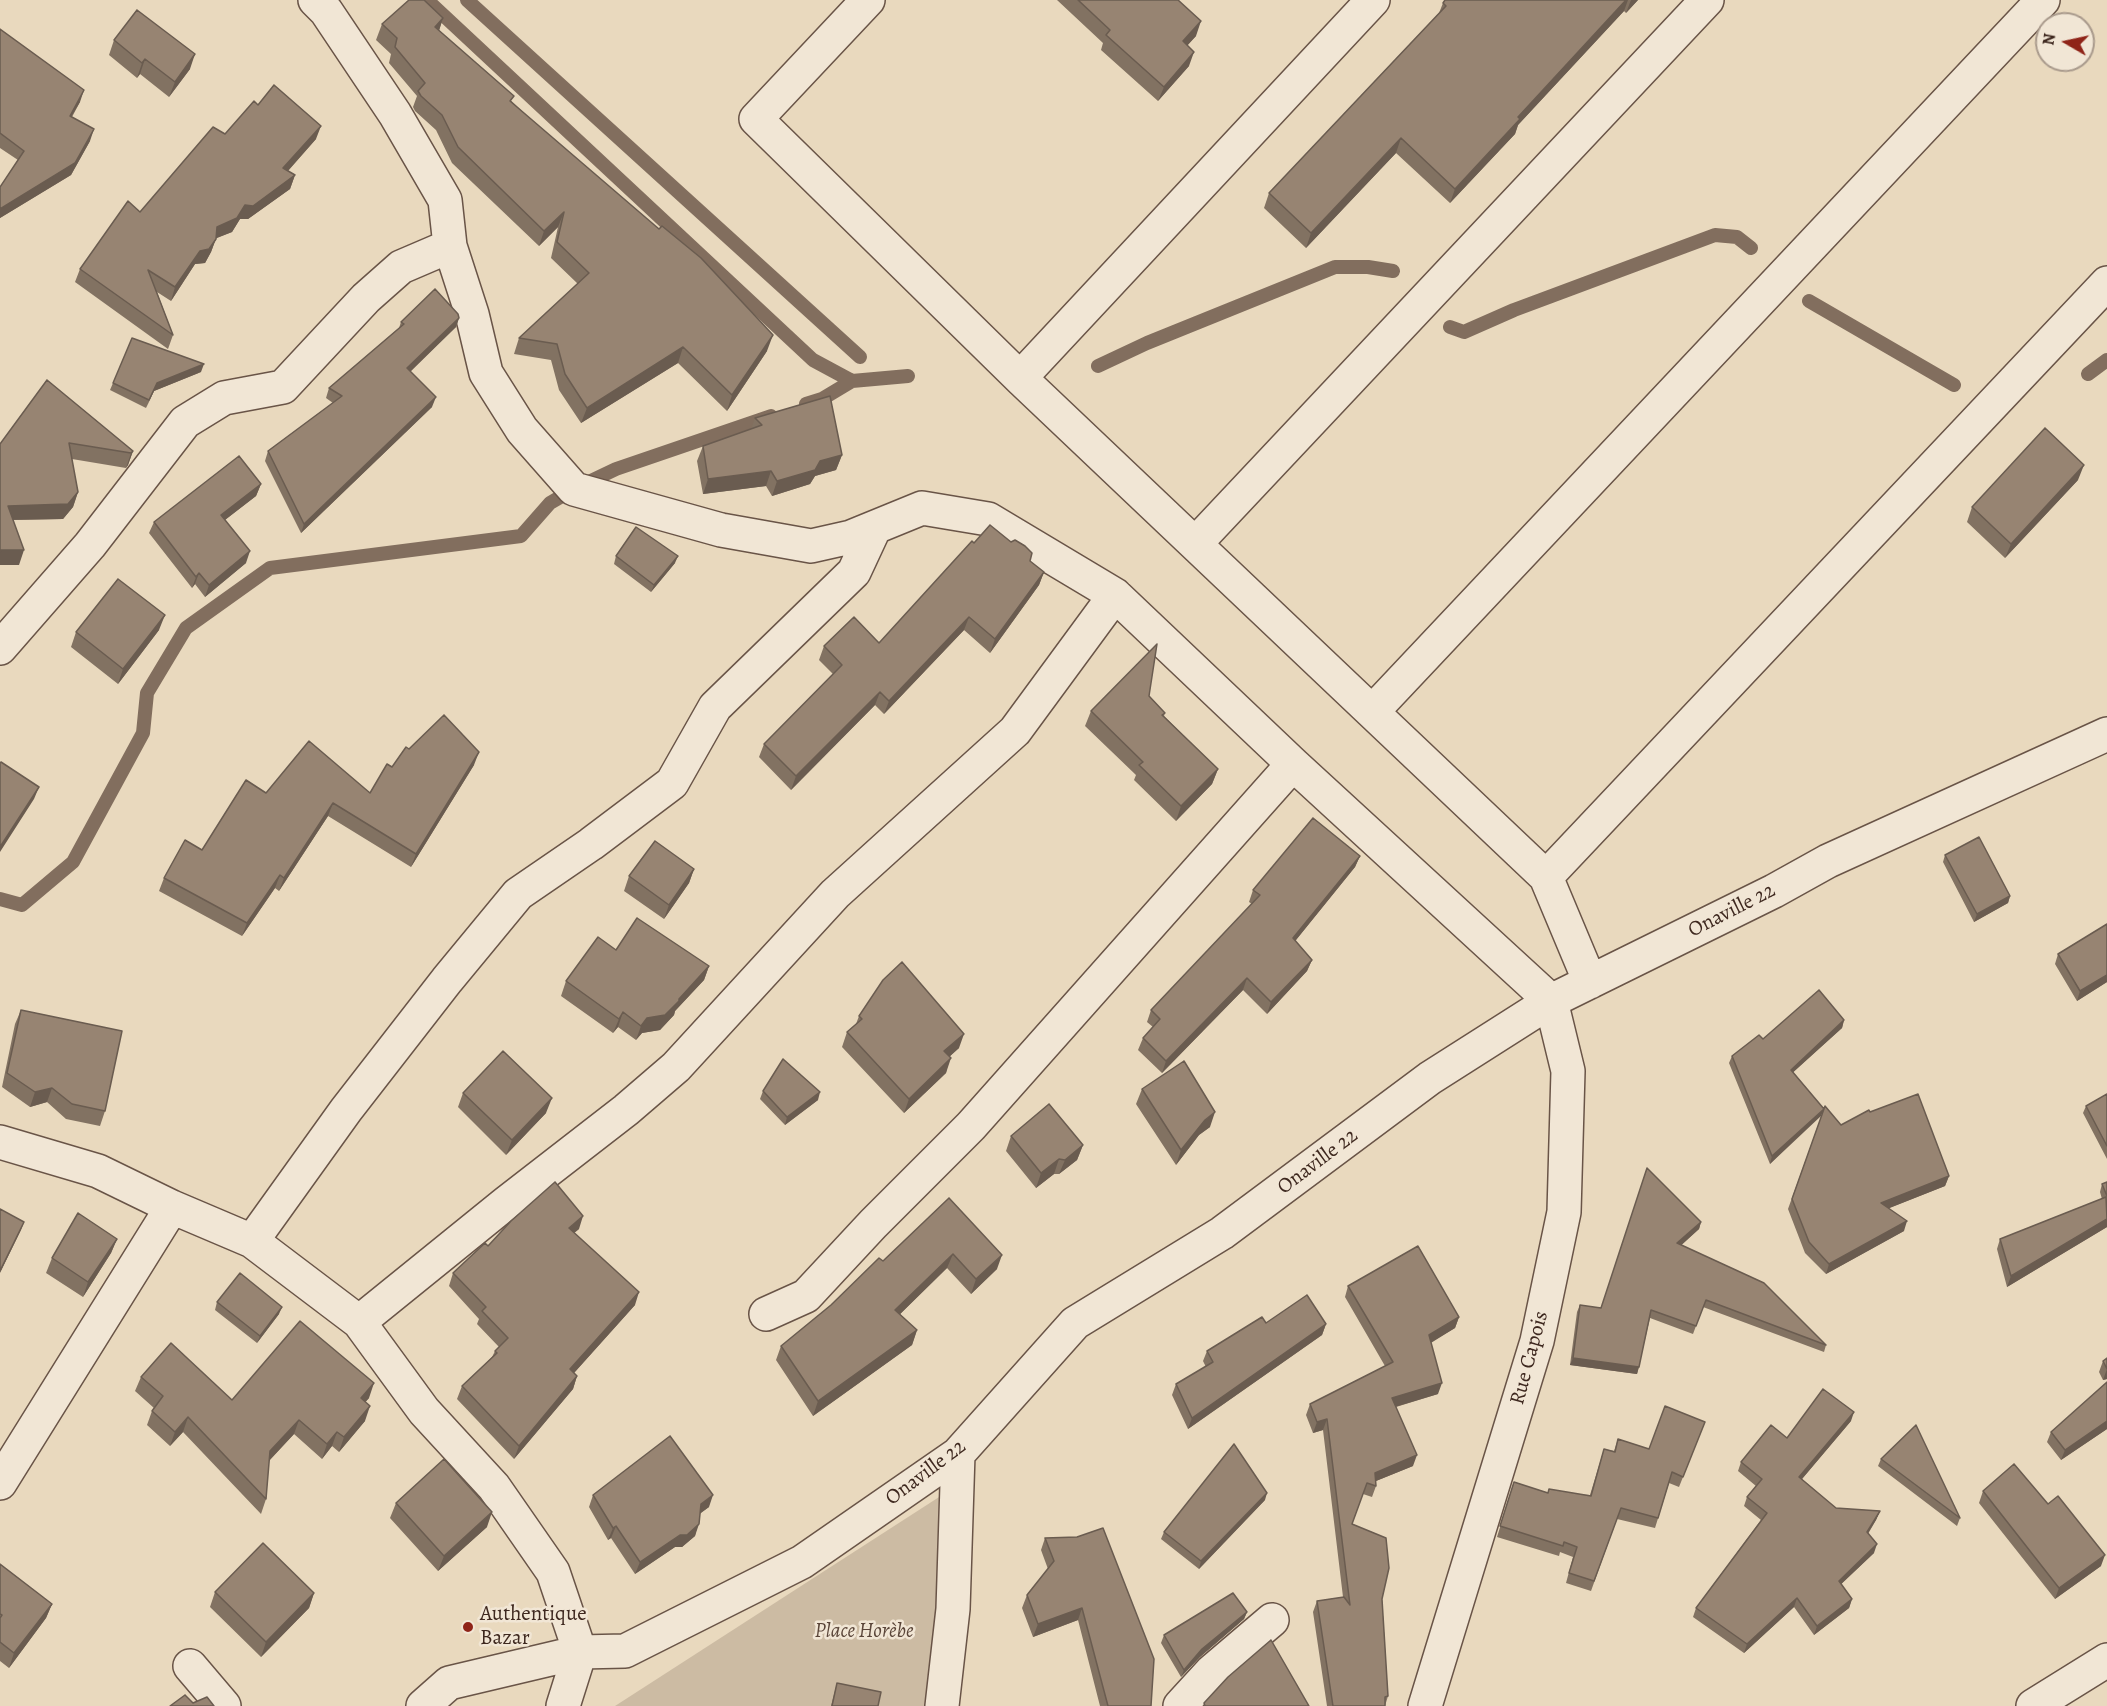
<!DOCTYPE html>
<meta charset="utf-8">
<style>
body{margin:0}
#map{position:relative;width:2107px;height:1706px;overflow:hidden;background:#e9d9be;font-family:Alegreya,serif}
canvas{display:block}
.north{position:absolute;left:2035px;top:12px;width:60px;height:60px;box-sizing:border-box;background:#f1e6d5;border:2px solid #a99a8c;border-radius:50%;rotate:279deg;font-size:16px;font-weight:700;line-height:24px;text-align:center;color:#3e281f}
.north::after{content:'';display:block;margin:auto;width:21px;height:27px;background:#8f2418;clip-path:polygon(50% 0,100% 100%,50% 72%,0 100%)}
</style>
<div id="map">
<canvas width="2107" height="1706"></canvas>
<div class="north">N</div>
</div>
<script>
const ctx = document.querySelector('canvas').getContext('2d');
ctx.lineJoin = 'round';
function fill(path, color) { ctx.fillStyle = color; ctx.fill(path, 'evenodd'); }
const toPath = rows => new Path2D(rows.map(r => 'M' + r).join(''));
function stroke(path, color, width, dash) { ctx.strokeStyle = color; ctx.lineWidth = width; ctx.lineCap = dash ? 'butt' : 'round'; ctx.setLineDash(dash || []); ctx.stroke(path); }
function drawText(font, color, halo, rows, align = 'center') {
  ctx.font = font + ' Alegreya,serif'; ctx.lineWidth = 5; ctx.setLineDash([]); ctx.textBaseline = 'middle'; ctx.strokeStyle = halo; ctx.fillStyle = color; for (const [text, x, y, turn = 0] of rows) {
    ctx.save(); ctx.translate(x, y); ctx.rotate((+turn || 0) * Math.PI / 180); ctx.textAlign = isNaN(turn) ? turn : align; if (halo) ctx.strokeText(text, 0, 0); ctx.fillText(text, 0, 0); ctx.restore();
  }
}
fill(toPath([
 [950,1490,932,1706,615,1706]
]), '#ccbba3');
stroke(toPath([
 [427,0,813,360,852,381],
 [467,0,860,357],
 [1809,301,1954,385],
 [1450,327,1464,332,1514,310,1715,235,1737,237,1751,248],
 [1098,366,1147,343,1335,267,1368,267,1393,271],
 [2088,374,2107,360],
 [806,404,822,399,852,381,908,376],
 [0,899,22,905,73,862,143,733,147,693,186,628,270,568,521,536,550,503,574,489,616,469,771,416]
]), '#826e5e', 14);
const minor = toPath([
 [315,0,326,11,395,114,445,200,450,246,472,314,486,373,522,430,574,489,721,530,811,546,851,537,922,508,988,519,1115,595,1293,764,1551,1001,1568,1071,1564,1212,1537,1341,1425,1706],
 [868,0,756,119,1020,378],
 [1373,0,1020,378,1372,712,2043,0],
 [1195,544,1707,0],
 [0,648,90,545,185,422,224,398,283,387,366,298,401,267,450,246],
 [1372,712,1546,877,2107,283],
 [1546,877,1590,982],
 [0,1142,98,1171,172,1207,252,1241,359,1322,424,1411,494,1487,553,1572,580,1652],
 [252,1241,346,1110,447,980,518,894,591,844,672,783,715,707,854,572,874,529],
 [766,1314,806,1296,873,1224,971,1126,1293,764],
 [359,1322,506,1203,626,1110,676,1067,835,894,1015,731,1115,595],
 [0,1483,172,1207],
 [190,1666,224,1706],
 [423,1706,449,1683,580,1652,625,1651,802,1562,958,1454,1075,1323,1222,1233,1430,1078,1551,1001,1774,891,1828,861,2107,734],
 [563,1706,580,1652],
 [942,1706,953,1609,958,1454],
 [1180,1706,1212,1671,1272,1620],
 [2033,1706,2107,1660]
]);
stroke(minor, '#695447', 36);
stroke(minor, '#f1e6d5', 33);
fill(toPath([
 [1057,0,1178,0,1196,36,1187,45,1189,66,1158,101,1101,50,1103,43],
 [1445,0,1638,0,1626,13,1624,11,1518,125,1515,134,1450,203,1396,153,1306,248,1264,208,1269,193,1439,13,1443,3],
 [443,18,439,30,767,351,727,411,678,363,581,423,559,390,551,360,514,354,519,338,578,284,551,258,558,227,539,246,452,163,436,130,415,111,413,107,417,96,389,63,391,54,376,40,382,24],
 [0,29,80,102,72,117,90,141,71,175,0,218,0,187,18,160,0,148],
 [114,40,190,69,169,97,140,74,137,78,109,55],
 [258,105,316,139,288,171,295,175,290,189,248,219,240,219,232,232,216,238,211,252,205,263,195,264,171,301,157,292,173,335,168,349,75,282,80,269,225,134],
 [459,318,456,327,410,371,432,407,301,533,265,461,268,451,333,403,326,398,329,388,399,328,401,322],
 [201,372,154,391,146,408,110,390,113,383],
 [47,380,133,451,128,465,126,468,72,459,78,492,73,507,63,519,13,520,19,565,0,565,0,444],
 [755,418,842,455,836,470,815,476,810,484,772,496,766,486,703,494,697,461,703,446,751,429],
 [2078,480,2005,558,1967,522,1972,507],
 [261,484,256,496,225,520,246,563,205,597,195,584,192,588,149,533,154,522],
 [1011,542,1030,561,1044,572,1039,585,990,653,964,630,884,714,875,705,791,790,759,757,764,744,833,674,819,660,824,646,879,643,974,543],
 [616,556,675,563,651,592,614,564],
 [159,630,118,684,71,647,76,632],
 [1149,696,1165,713,1164,716,1218,769,1212,784,1176,821,1134,780,1136,775,1085,726,1091,711],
 [409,749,474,765,411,867,328,816,279,891,275,888,242,936,159,891,164,878,202,850,266,793,370,793],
 [1945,855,2010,896,2008,903,1974,922,1943,862],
 [1360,856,1355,867,1295,941,1312,960,1307,971,1267,1014,1243,990,1162,1073,1138,1050,1143,1038,1153,1027,1147,1022,1151,1010,1252,904,1249,902,1253,890],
 [694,869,689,883,664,919,624,891,629,876],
 [2107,924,2107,982,2077,1001,2055,964,2058,954],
 [616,950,709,966,704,980,675,1011,674,1015,660,1030,642,1033,636,1040,618,1027,613,1033,561,996,566,981],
 [21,1010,105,1111,100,1126,66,1119,47,1102,30,1107,2,1087,15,1024],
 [859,1016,959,1048,949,1057,946,1073,904,1113,842,1047,847,1032,856,1024],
 [1844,1020,1842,1028,1793,1072,1824,1109,1770,1164,1729,1063,1732,1056,1763,1039],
 [1142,1089,1210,1127,1199,1135,1176,1165,1136,1104],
 [763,1091,818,1100,785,1125,760,1099],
 [463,1093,546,1113,506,1155,458,1107],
 [2107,1094,2107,1159,2083,1113,2086,1106],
 [1825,1106,1841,1125,1870,1112,1949,1176,1945,1186,1889,1208,1904,1231,1826,1274,1805,1253,1788,1209],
 [1011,1136,1083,1145,1077,1160,1059,1174,1054,1174,1036,1188,1006,1151],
 [2107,1182,2107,1227,2007,1287,1997,1249,2000,1239,2102,1199,2100,1192,2102,1184],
 [949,1198,997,1269,971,1294,947,1268,900,1314,917,1330,912,1345,813,1416,776,1360,781,1346,831,1305,883,1261],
 [1701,1222,1699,1229,1681,1245,1826,1345,1824,1352,1703,1307,1693,1334,1650,1318,1637,1374,1570,1365,1577,1312,1580,1305,1601,1308],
 [579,1229,574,1233,635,1305,574,1373,577,1376,573,1389,514,1459,457,1399,462,1386,492,1357,495,1351,499,1347,477,1324,479,1319,449,1286,453,1273,488,1246],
 [117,1239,111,1253,83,1297,46,1273,52,1258],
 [1348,1286,1459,1317,1455,1328,1431,1342,1438,1394,1396,1407,1413,1466,1376,1481,1376,1486,1372,1497,1363,1494,1352,1524,1382,1599,1388,1696,1385,1706,1327,1706,1313,1612,1317,1601,1343,1597,1323,1430,1313,1433,1306,1415,1310,1404,1385,1366,1345,1297],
 [217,1302,279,1314,257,1343,215,1310],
 [1266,1323,1326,1324,1322,1335,1188,1429,1172,1395,1176,1384,1206,1367,1203,1361,1207,1351],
 [2107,1358,2107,1379,2103,1380,2099,1372,2103,1361],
 [141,1377,232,1400,369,1398,365,1402,365,1421,339,1452,332,1446,322,1459,294,1434,269,1461,266,1499,261,1514,183,1432,170,1446,147,1425,152,1411,154,1408,135,1391],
 [2107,1382,2107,1429,2061,1460,2047,1442,2051,1432],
 [1851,1421,1802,1479,1836,1508,1880,1511,1876,1520,1868,1534,1874,1553,1841,1584,1852,1599,1849,1608,1814,1635,1794,1607,1744,1653,1693,1617,1696,1608,1761,1520,1744,1506,1747,1497,1756,1486,1738,1471,1741,1462],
 [1705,1422,1679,1487,1669,1483,1655,1528,1617,1519,1591,1591,1566,1583,1573,1557,1560,1552,1559,1556,1497,1537,1514,1482,1548,1493,1590,1495,1604,1449,1614,1451,1618,1439,1649,1449],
 [1881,1459,1960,1518,1957,1526,1878,1466],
 [1983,1491,2101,1566,2055,1599,1979,1503],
 [593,1495,709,1507,700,1513,695,1536,682,1547,675,1547,635,1574,611,1538,608,1540,589,1507],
 [1265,1500,1199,1569,1161,1539,1164,1532],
 [396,1503,487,1527,438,1571,390,1518],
 [1045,1538,1151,1706,1100,1706,1078,1620,1033,1637,1022,1608,1027,1595,1048,1569,1041,1550],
 [0,1564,52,1604,46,1618,9,1668,0,1661],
 [215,1592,314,1593,309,1608,261,1657,210,1607],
 [1247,1612,1244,1619,1200,1657,1181,1677,1161,1643,1164,1635],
 [837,1683,878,1706,831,1706]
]), '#827262');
fill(toPath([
 [1626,0,1628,0,1624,11,1518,125,1515,134,1450,203,1455,189,1518,117],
 [1631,0,1638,0,1626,13],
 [443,18,438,34,435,27],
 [1201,21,1196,36,1178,56,1183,41],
 [1194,52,1189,66,1158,101,1164,87],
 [195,54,190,69,169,97,175,82],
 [145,59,140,74,137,78,142,63],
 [84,90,80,102,65,127,70,116],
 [321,126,316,139,278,182,283,168],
 [94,129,90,141,71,175,0,218,0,209],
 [1401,138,1396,153,1306,248,1311,233],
 [295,175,290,189,248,219,240,219,232,232,212,240,217,227,245,205],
 [564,212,558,227,539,246,544,231],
 [216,239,211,252,205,263,195,264,171,301,175,287,200,251],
 [459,318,456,327,404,378,407,368],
 [773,335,767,351,727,411,732,395],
 [683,347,678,363,581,423,587,408],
 [204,364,201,372,154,391,146,408,157,383],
 [436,397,432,407,301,533,304,524],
 [133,451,128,465,126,468,131,453],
 [842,455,836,470,815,476,810,484,772,496,777,481,820,461],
 [2084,465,2078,480,2005,558,2011,544],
 [771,471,766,486,703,494,708,479],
 [261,484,256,496,217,526,221,515],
 [78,492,73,507,63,519,2,520,8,506],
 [1,550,24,550,19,565,0,565,0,552],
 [250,551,246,563,205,597,209,585],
 [678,556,675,563,651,592,654,585],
 [1044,572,1039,585,990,653,995,639],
 [199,573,195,584,192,588,196,577],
 [165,615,159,630,118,684,123,669],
 [969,617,964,630,884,714,889,701],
 [880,692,875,705,791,790,796,776],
 [479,752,474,765,411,867,416,854],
 [1218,769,1212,784,1176,821,1181,806],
 [39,787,34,799,0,852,0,847],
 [333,803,328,816,279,891,284,878],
 [1360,856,1355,867,1288,950,1293,938],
 [694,869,689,883,664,919,669,905],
 [280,875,275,888,242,936,247,923],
 [2010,896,2008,903,1974,922,1977,914],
 [1312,960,1307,971,1267,1014,1271,1002],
 [709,966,704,980,675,1011,674,1015,660,1030,642,1033,636,1040,641,1026,647,1018,679,999],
 [2107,975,2107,982,2077,1001,2080,991],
 [1247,978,1243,990,1162,1073,1166,1061],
 [623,1012,618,1027,613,1033,619,1019],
 [1844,1020,1842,1028,1788,1077,1791,1070],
 [964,1034,959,1048,939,1066,944,1051],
 [951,1058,946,1073,904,1113,909,1099],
 [52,1088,47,1102,30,1107,35,1092],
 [820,1092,818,1100,785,1125,787,1117],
 [552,1098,546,1113,506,1155,512,1140],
 [1824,1109,1821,1116,1770,1164,1772,1156],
 [1215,1112,1210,1127,1199,1135,1176,1165,1181,1150,1205,1120],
 [1083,1145,1077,1160,1059,1174,1065,1160],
 [1059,1159,1054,1174,1036,1188,1041,1173],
 [1949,1176,1945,1186,1877,1213,1881,1203],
 [583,1216,579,1229,564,1241,569,1228],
 [2107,1219,2107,1227,2007,1287,2011,1276],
 [1907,1221,1904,1231,1826,1274,1829,1264],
 [24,1222,21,1230,0,1273,0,1271],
 [1701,1222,1699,1229,1675,1251,1677,1243],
 [117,1239,111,1253,83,1297,88,1282],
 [953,1254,947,1268,890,1324,895,1310],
 [1002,1255,997,1269,971,1294,976,1279],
 [639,1292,635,1305,565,1383,570,1369],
 [282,1307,279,1314,257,1343,260,1336],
 [1459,1317,1455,1328,1426,1346,1429,1335],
 [1326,1324,1322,1335,1188,1429,1192,1418],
 [917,1330,912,1345,813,1416,818,1401],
 [1573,1358,1639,1367,1637,1374,1570,1365],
 [2107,1369,2107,1379,2103,1380],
 [577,1376,573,1389,514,1459,519,1446],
 [374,1383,369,1398,356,1413,361,1398],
 [1442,1383,1438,1394,1388,1409,1392,1398],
 [370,1406,365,1421,339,1452,344,1437],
 [1854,1412,1851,1421,1796,1486,1799,1477],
 [188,1417,183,1432,170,1446,175,1432],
 [1327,1419,1323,1430,1313,1433,1317,1422],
 [299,1420,294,1434,265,1465,270,1451],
 [2107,1421,2107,1429,2061,1460,2065,1450],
 [337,1432,332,1446,322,1459,327,1444],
 [1417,1455,1413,1466,1371,1483,1375,1473],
 [1267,1493,1265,1500,1199,1569,1201,1561],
 [713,1495,709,1507,697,1516,701,1504],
 [1880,1511,1876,1520,1863,1541,1867,1532],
 [492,1512,487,1527,438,1571,444,1556],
 [699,1524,695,1536,682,1547,675,1547,635,1574,640,1562,680,1535],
 [616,1526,611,1538,608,1540,613,1528],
 [1877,1544,1874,1553,1835,1590,1839,1581],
 [2105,1555,2101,1566,2055,1599,2059,1588],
 [314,1593,309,1608,261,1657,266,1642],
 [1797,1598,1794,1607,1744,1653,1747,1644],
 [1852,1599,1849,1608,1814,1635,1817,1626],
 [52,1604,46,1618,9,1668,14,1653],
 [1082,1608,1078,1620,1033,1637,1038,1624],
 [1247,1612,1244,1619,1200,1657,1181,1677,1184,1670,1202,1649]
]), '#6a5c50');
const building = toPath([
 [409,0,424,0,443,18,435,27,514,96,510,101,659,229,662,226,701,258,773,335,732,395,683,347,587,408,565,374,557,344,519,338,589,273,557,242,564,212,544,231,458,147,442,115,421,96,418,91,425,83,395,47,397,38,382,24,409,0],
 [1078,0,1178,0,1201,21,1183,41,1194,52,1164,87,1106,35,1110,30,1078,0],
 [1445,0,1626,0,1518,117,1520,119,1455,189,1401,138,1311,233,1269,193,1446,6,1443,3,1445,0],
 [137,10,195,54,175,82,145,59,142,63,114,40,137,10],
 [0,29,84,90,70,116,94,129,75,163,0,209,0,187,24,151,0,133,0,29],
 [274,85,321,126,283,168,295,175,253,206,245,205,237,218,217,227,216,239,209,249,200,251,175,287,148,270,173,335,80,269,128,201,140,212,213,127,225,134,254,101,258,105,274,85],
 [435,289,458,314,459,318,407,368,436,397,304,524,268,451,342,396,329,388,404,324,401,322,435,289],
 [132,338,204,364,157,383,149,400,113,383,132,338],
 [47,380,133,451,131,453,69,443,78,492,68,504,8,506,24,550,1,550,0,552,0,444,47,380],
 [830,396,842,455,820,461,815,470,777,481,771,471,708,479,703,446,762,425,755,418,830,396],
 [2045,428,2084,465,2011,544,1972,507,2045,428],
 [239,456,261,484,221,515,250,551,209,585,199,573,196,577,154,522,239,456],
 [990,525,1011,542,1015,540,1025,546,1032,553,1030,561,1044,572,995,639,969,617,889,701,880,692,796,776,764,744,842,665,824,646,854,617,879,643,972,541,974,543,990,525],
 [636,527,678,556,654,585,616,556,636,527],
 [118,579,165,615,123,669,76,632,118,579],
 [1157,644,1149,696,1165,713,1162,715,1218,769,1181,806,1139,765,1143,762,1091,711,1157,644],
 [444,715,479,752,416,854,333,803,284,878,280,875,247,923,164,878,185,840,202,850,246,780,266,793,309,741,370,793,387,764,392,767,406,747,409,749,444,715],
 [1,762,39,787,0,847,0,763,1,762],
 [1313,818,1360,856,1293,938,1312,960,1271,1002,1247,978,1166,1061,1143,1038,1160,1019,1151,1010,1260,895,1253,890,1313,818],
 [1979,837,2010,896,1977,914,1945,855,1979,837],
 [655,841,694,869,669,905,629,876,655,841],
 [637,918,709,966,679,999,679,1001,665,1015,647,1018,641,1026,623,1012,619,1019,566,981,598,937,616,950,637,918],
 [2107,924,2107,975,2080,991,2058,954,2107,924],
 [902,962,964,1034,944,1051,951,1058,909,1099,847,1032,862,1019,859,1016,883,980,902,962],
 [1819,990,1844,1020,1791,1070,1824,1109,1772,1156,1732,1056,1759,1035,1763,1039,1819,990],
 [21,1010,122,1031,105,1111,72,1104,52,1088,35,1092,7,1073,21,1010],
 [503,1051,552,1098,512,1140,463,1093,503,1051],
 [783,1059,820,1092,787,1117,763,1091,783,1059],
 [1184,1061,1215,1112,1205,1120,1181,1150,1142,1089,1184,1061],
 [1918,1094,1949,1176,1881,1203,1907,1221,1829,1264,1809,1242,1792,1199,1825,1106,1841,1125,1869,1110,1870,1112,1918,1094],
 [2107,1094,2107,1146,2086,1106,2107,1094],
 [1049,1104,1083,1145,1065,1160,1059,1159,1041,1173,1011,1136,1049,1104],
 [1647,1168,1701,1222,1677,1243,1764,1283,1826,1345,1706,1300,1696,1326,1651,1310,1639,1367,1573,1358,1580,1305,1601,1308,1647,1168],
 [555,1182,583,1216,569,1228,639,1292,570,1369,577,1376,519,1446,462,1386,497,1353,495,1351,508,1338,482,1311,486,1307,453,1273,485,1243,488,1246,511,1221,555,1182],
 [2107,1182,2107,1196,2102,1184,2107,1182],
 [2106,1197,2107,1219,2011,1276,2000,1239,2106,1197],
 [949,1198,1002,1255,976,1279,953,1254,895,1310,917,1330,818,1401,781,1346,831,1305,879,1258,883,1261,949,1198],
 [0,1209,24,1222,0,1271,0,1209],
 [78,1213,117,1239,88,1282,52,1258,78,1213],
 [1418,1246,1459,1317,1429,1335,1442,1383,1392,1398,1417,1455,1375,1473,1376,1486,1367,1483,1352,1524,1386,1538,1389,1568,1382,1599,1388,1696,1385,1697,1385,1706,1333,1706,1317,1601,1344,1597,1350,1605,1327,1419,1317,1422,1310,1404,1393,1362,1348,1286,1418,1246],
 [240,1273,282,1307,260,1336,217,1302,240,1273],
 [1307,1295,1326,1324,1192,1418,1176,1384,1213,1362,1207,1351,1262,1317,1266,1323,1307,1295],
 [300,1321,374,1383,361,1398,370,1406,344,1437,337,1432,327,1444,299,1420,270,1451,266,1499,188,1417,175,1432,152,1411,163,1396,141,1377,171,1343,232,1400,300,1321],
 [2107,1358,2107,1369,2103,1361,2107,1358],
 [2107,1382,2107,1421,2065,1450,2051,1432,2107,1382],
 [1823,1389,1854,1412,1799,1477,1836,1508,1880,1511,1867,1532,1877,1544,1839,1581,1852,1599,1817,1626,1797,1598,1747,1644,1696,1608,1767,1513,1747,1497,1762,1479,1741,1462,1771,1425,1787,1438,1823,1389],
 [1665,1406,1705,1422,1683,1477,1672,1472,1658,1518,1621,1508,1594,1581,1569,1573,1577,1547,1564,1542,1563,1546,1500,1526,1514,1482,1548,1493,1549,1489,1591,1496,1604,1449,1615,1452,1618,1439,1649,1449,1665,1406],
 [1916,1425,1960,1518,1881,1459,1916,1425],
 [670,1436,713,1495,701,1504,699,1524,687,1535,680,1535,640,1562,616,1526,613,1528,593,1495,670,1436],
 [1234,1444,1267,1493,1201,1561,1164,1532,1234,1444],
 [444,1459,492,1512,444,1556,396,1503,444,1459],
 [2014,1464,2048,1504,2058,1496,2105,1555,2059,1588,1983,1491,2014,1464],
 [1103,1528,1154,1659,1151,1706,1108,1706,1082,1608,1038,1624,1027,1595,1054,1561,1045,1538,1077,1537,1103,1528],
 [263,1543,314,1593,266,1642,215,1592,263,1543],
 [0,1564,52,1604,14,1653,0,1642,0,1618,2,1615,0,1614,0,1564],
 [1233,1593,1247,1612,1202,1649,1184,1670,1164,1635,1233,1593],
 [1271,1640,1309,1706,1205,1706,1204,1703,1228,1677,1271,1640],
 [837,1683,881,1692,878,1706,832,1706,837,1683],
 [185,1695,193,1703,207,1697,214,1706,170,1706,185,1695]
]);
fill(building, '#978472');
stroke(building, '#6a5c50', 1.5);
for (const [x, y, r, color] of [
 [468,1627,6,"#8f2418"]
]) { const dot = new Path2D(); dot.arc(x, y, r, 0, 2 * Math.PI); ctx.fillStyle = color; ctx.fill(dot); stroke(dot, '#f1e6d5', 2); }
drawText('21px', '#3e281f', '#f1e6d5', [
 ["Onaville 22",1732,911,-27],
 ["Onaville 22",1318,1162,-37],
 ["Rue Capois",1530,1358,-75],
 ["Onaville 22",926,1473,-37]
]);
drawText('21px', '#3e281f', '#f1e6d5', [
 ["Authentique",480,1615],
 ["Bazar",480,1639]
], 'left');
drawText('italic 21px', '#5a4539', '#f1e6d5', [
 ["Place Horèbe",864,1632]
]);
</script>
